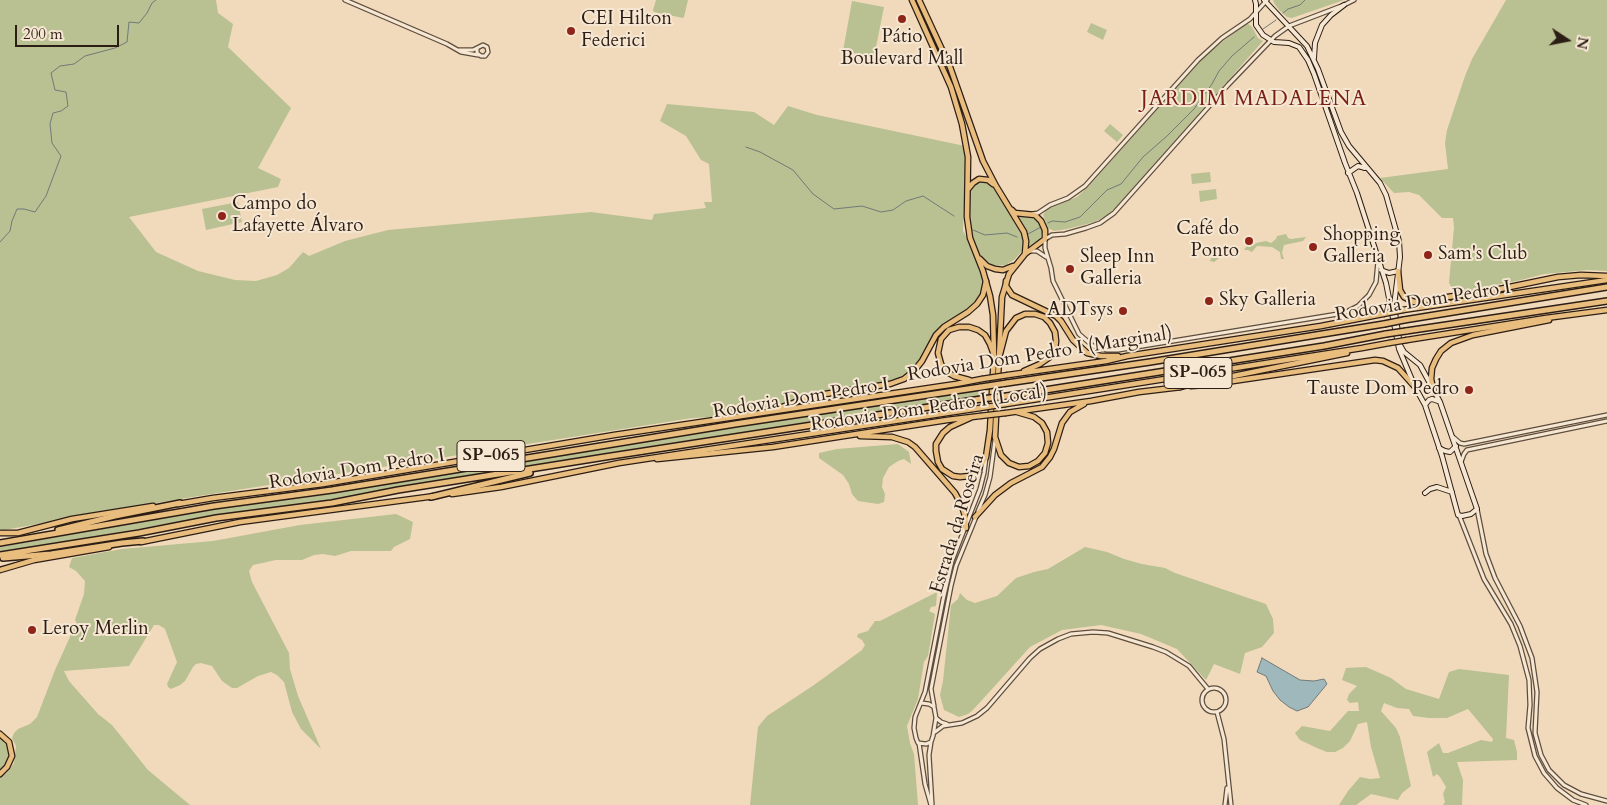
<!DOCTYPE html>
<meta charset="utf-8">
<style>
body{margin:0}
#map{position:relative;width:1607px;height:805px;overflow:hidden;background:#f1dabb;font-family:Cardo,serif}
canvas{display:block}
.north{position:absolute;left:1542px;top:15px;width:50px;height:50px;-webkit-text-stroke:4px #f6e7d3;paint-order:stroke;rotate:101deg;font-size:14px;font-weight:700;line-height:20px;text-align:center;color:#2d1e15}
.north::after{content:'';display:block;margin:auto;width:18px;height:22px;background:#2d1e15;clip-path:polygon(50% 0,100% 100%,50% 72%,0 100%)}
.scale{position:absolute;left:15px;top:25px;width:104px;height:22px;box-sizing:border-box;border:2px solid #2d1e15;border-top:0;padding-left:6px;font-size:15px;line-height:18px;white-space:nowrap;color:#2d1e15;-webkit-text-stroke:4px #f6e7d3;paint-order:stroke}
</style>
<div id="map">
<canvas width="1607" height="805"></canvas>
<div class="north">N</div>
<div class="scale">200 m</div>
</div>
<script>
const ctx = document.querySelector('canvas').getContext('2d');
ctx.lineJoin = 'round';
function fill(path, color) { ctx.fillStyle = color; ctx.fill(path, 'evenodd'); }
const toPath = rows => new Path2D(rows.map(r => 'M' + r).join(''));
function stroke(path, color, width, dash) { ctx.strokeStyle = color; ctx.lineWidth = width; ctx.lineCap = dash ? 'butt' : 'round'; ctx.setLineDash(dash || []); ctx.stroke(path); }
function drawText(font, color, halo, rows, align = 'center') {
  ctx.font = font + ' Cardo,serif'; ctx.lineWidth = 4; ctx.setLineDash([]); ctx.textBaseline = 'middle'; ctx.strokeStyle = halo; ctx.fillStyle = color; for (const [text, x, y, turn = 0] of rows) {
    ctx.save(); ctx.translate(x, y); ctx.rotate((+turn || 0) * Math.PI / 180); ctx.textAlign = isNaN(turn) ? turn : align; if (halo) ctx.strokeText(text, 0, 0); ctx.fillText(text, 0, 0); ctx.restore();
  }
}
fill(toPath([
 [0,0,216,0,218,13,233,24,228,47,291,108,258,168,281,179,278,187,129,217,156,252,198,271,235,280,256,281,277,275,289,268,303,252,309,256,345,241,388,230,591,212,652,220,654,214,706,208,704,202,712,202,709,164,701,160,686,136,660,121,667,104,754,112,774,125,788,106,817,115,965,146,966,172,963,231,977,254,986,287,979,300,967,310,955,316,944,327,926,347,919,360,909,371,890,384,812,396,737,416,692,418,174,500,4,530,0,529],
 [656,0,688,0,684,17,683,18,654,12,653,10],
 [1273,0,1344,0,1292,18,1287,17,1279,10,1274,3],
 [1506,0,1607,0,1607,271,1587,270,1544,274,1517,281,1454,292,1449,283,1454,227,1453,218,1442,218,1419,195,1409,192,1394,193,1380,178,1448,169,1445,143,1447,130,1465,76,1472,59],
 [852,1,884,7,874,57,843,51],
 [1091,23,1107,30,1103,40,1087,32],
 [1247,23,1252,27,1258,38,1263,41,1116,207,1107,215,1095,222,1067,229,1054,231,1048,228,1043,215,1047,209,1077,197,1089,186,1202,59,1221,43],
 [1110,124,1123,135,1117,142,1104,131],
 [1210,172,1211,182,1192,184,1191,174],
 [979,182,986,182,992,185,1022,233,1024,242,1022,251,1015,259,1006,265,993,266,987,263,978,253,973,240,969,221,969,190,972,186],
 [1216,189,1217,199,1200,202,1199,191],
 [238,202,242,222,206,230,202,209],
 [1014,214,1030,216,1038,221,1043,230,1040,239,1028,247,1028,241],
 [1286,234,1288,238,1291,239,1306,237,1303,241,1284,245,1282,253,1284,259,1281,259,1280,252,1272,247,1257,246,1252,252,1248,250,1244,250,1248,244,1250,243,1254,245,1256,243,1266,241,1271,243,1276,239,1277,236],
 [1221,246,1229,246,1234,250,1227,252,1214,262,1210,261,1214,251],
 [987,390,987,395,600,454,316,502,223,514,0,553,0,547,222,508,316,496,729,428,973,391],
 [898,444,909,452,911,464,904,459,898,461,889,467,883,478,882,487,885,494,884,502,878,504,858,501,852,494,849,484,843,475,819,458,819,453,837,449],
 [396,514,413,522,410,539,394,547,391,551,351,551,335,556,323,554,314,555,302,560,276,560,253,565,249,571,252,582,289,653,290,669,298,696,321,749,301,729,292,712,284,682,277,675,271,672,258,676,237,688,232,688,222,681,212,666,201,663,196,664,193,667,185,681,180,685,171,689,168,687,167,684,177,662,165,629,159,625,154,625,129,666,64,671,69,681,98,714,112,725,148,770,190,805,0,805,0,777,7,773,14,763,16,746,12,738,14,733,18,729,30,724,37,717,55,670,74,628,79,628,75,620,84,594,85,581,76,571,69,567,72,558,122,549,213,541,300,525],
 [1085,547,1107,552,1124,559,1142,564,1165,568,1175,573,1266,604,1273,619,1274,633,1262,647,1245,653,1240,674,1214,664,1206,680,1177,649,1141,634,1101,625,1062,630,1030,647,973,710,968,714,959,717,944,710,940,695,943,681,951,605,958,599,960,593,967,600,975,603,997,596,1016,578,1034,572,1048,569],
 [937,592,936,606,931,607,929,611,935,614,928,656,924,662,918,699,907,726,910,743,914,754,918,805,750,805,758,727,767,716,814,685,862,650,865,645,862,640,857,637,858,634,868,631,875,621,880,621],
 [1366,667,1391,678,1406,689,1439,699,1449,672,1459,669,1509,675,1506,738,1514,740,1517,752,1517,760,1457,762,1463,780,1462,805,1443,805,1445,802,1443,794,1446,787,1440,777,1437,774,1433,777,1427,752,1439,743,1443,753,1448,753,1481,740,1492,742,1493,739,1468,709,1447,718,1429,718,1413,716,1409,709,1397,708,1384,703,1381,711,1396,728,1400,737,1411,786,1402,793,1398,800,1371,794,1356,805,1339,805,1348,791,1360,777,1370,779,1380,778,1371,747,1367,722,1358,724,1350,741,1343,748,1335,752,1327,752,1317,748,1300,740,1295,733,1302,726,1330,731,1348,711,1359,711,1358,702,1350,703,1347,700,1349,694,1357,686,1342,680,1346,668],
 [0,737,5,741,9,751,7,763,0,771]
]), '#b9c091');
const water = toPath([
 [1262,658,1300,680,1314,681,1324,679,1327,684,1308,707,1297,711,1289,707,1280,700,1273,691,1266,676,1257,672,1262,658]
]);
fill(water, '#9fb8bb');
stroke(water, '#717a79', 1);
stroke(toPath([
 [1283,13,1288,9,1300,5,1305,0],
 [1263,29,1276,20],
 [746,147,760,152,793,170,813,194,834,209,862,206,881,212,893,210,906,201,923,196,954,216],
 [1048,223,1052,221,1065,222,1080,217,1107,190,1121,184,1143,157,1167,136,1194,109,1212,84,1219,71,1232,56,1254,37],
 [973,230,985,235,1007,233,1017,237],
 [1028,234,1041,227],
 [0,242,10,231,12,221,17,209,24,209,35,212,46,196,61,156,52,143,50,124,53,113,61,111,68,106,66,92,55,90,51,73,60,66,74,64,85,56,115,48,127,42,129,22,139,23,147,13,152,3,156,0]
]), '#717a79', 1);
const tertiary = toPath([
 [345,0,447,44,461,52,478,55],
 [1354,0,1344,5,1289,26,1275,36,1228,85,1114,213,1100,223,1086,228,1065,234,1052,235,1045,239,1045,248,1051,268,1053,281,1079,334,1093,346,1107,350,1118,350,1344,313,1358,306,1369,295,1376,282,1378,261],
 [459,50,473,50,483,45,487,47,488,52,485,56,481,56,477,53,477,49],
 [1032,214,1038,213,1050,205,1068,198,1085,186,1198,60,1222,38,1250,19,1267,0],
 [1029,251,1037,251,1046,257],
 [1453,437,1460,443,1464,444,1607,415],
 [1461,462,1464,454,1467,450,1607,421],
 [1477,509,1486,554,1495,578,1520,626,1532,658,1537,692,1535,733,1541,755,1549,770,1564,785,1581,794,1607,801],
 [978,511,985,495,990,477,995,440],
 [1459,515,1484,579,1511,624,1520,646,1529,680,1530,705,1528,728,1535,756,1544,773,1557,788,1573,800,1586,805],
 '1202 700a12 12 0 1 1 24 0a12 12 0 1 1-24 0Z',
 [921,703,929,704,934,707,936,718,933,736,931,742,926,744,918,743,916,738,914,728,915,717,925,692,943,600,952,561,980,489,984,473,986,458],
 [934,706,931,689,951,586,956,566,976,517],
 [1217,712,1224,739,1231,805],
 [936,718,941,722,947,724],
 [935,732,943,726,962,723,977,716,987,708,1030,658,1040,649,1058,639,1071,634,1093,632,1108,633,1153,647,1166,652,1189,666,1208,689],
 [931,742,929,755,932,804],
 [919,743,925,784,931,805],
 [1225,805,1227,788]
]);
const secondary = toPath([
 [1255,0,1256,4,1256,25,1263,35,1274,42,1289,43,1299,47,1308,60,1314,74,1345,163,1357,193,1386,283,1399,349,1415,387,1425,405,1442,456,1458,515,1462,516,1471,514,1477,509,1440,402,1420,365,1404,352,1400,345,1394,306,1400,257,1399,241,1386,195,1380,183,1349,146,1341,132,1318,69,1307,46,1264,0],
 [1314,58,1315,43,1322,25,1331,15,1344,5],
 [1348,173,1358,166,1365,168],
 [1381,270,1389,273,1398,271],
 [1425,405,1429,400,1432,399,1438,401],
 [1439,448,1445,451,1450,452,1456,446],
 [1425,493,1430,489,1437,487,1452,492]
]);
const primary = toPath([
 [912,0,951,87,962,124,968,157,967,217,970,238,983,271,990,296,993,315,994,355,990,430,986,457,977,471,969,476,960,477,953,476,942,469,938,462,936,451,936,444,943,433,950,427,972,417],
 [919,0,950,67,983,161,996,186,1024,232,1026,241,1025,254,1009,274,1002,297,995,437,1001,455,1009,463,1019,467,1029,466,1038,461,1045,453,1048,443,1047,432,1042,423,1034,417,1017,412],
 [968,189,973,183,979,179,988,180,993,184],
 [1012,210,1015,213,1035,215,1041,221,1045,230,1045,239,1025,254],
 [980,259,987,266,995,269,1003,270,1013,266],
 [1191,386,1206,385,1375,360,1383,361,1398,368,1415,387],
 [1006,413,1091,401,1139,392,1181,387],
 [860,436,892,437,908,442,915,447,955,493,962,506,965,516,966,528],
 [657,459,773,447,947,420,980,416],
 [975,517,995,495,1011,483,1042,467,1050,457,1054,449,1062,423,1070,412,1084,404],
 [0,734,9,742,12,756,7,767,0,774]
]);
const trunk = toPath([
 [1398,271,1400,290,1404,297,1414,302,1495,290,1558,277,1581,275,1607,276],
 [1006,281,1006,286,1012,295,1056,316,1061,321,1073,340,1087,353,1101,356,1118,356],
 [1403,310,1607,280],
 [1407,340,1546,318,1607,310],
 [1000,354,1006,331,1016,318,1025,314,1035,314,1044,317,1050,323,1055,332,1056,341,1055,350,1050,357,1040,364,1024,371],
 [1008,375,1106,361,1127,356,1321,326,1383,314],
 [969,380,954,376,947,372,941,364,938,353,941,339,949,330,959,327,969,327,978,330,985,335,990,344,994,355],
 [1179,387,1347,353],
 [1433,388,1431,379,1432,368,1436,359,1441,351,1451,343,1473,335,1549,320],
 [1006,404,1362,348,1389,343],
 [782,407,812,396,890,384,904,379,914,371,922,361,936,335,944,327,968,312,977,304,983,295,986,281],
 [452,494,501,487,619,463,980,408],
 [178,504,213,498,323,484,614,435,956,384,982,379],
 [0,533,18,533,72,519,153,506],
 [141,542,240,522,435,496],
 [0,570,34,560,109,547]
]);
const motorway = toPath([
 [1404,320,1607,287],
 [1406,331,1607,301],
 [1007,383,1150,362,1384,324],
 [1007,396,1324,346,1386,334],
 [431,497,530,473],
 [58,530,115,516,180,503],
 [0,543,214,506,332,490,735,424,981,387],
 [0,555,139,533,216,518,332,503,398,490,605,457,981,399],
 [3,558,51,554,122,543,143,541]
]);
stroke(tertiary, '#5e4d3e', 5.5);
stroke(secondary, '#2d1e15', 6);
stroke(primary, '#2d1e15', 7);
stroke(trunk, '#2d1e15', 7);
stroke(motorway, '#2d1e15', 8);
stroke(tertiary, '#f6e7d3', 3);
stroke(secondary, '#f6e7d3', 4);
stroke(primary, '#e8bd7e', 4.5);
stroke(trunk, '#e8bd7e', 4.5);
stroke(motorway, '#e8bd7e', 5);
const primaryBridge = toPath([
 [980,416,1006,413]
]);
const trunkBridge = toPath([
 [1383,314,1403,310],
 [1389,343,1407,340],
 [982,379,1008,375],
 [980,408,1006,404]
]);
const motorwayBridge = toPath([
 [1384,324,1404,320],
 [1386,334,1406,331],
 [981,387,1007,383],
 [981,399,1007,396]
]);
stroke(primaryBridge, '#2d1e15', 7, []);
stroke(trunkBridge, '#2d1e15', 7, []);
stroke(motorwayBridge, '#2d1e15', 8, []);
stroke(primaryBridge, '#e8bd7e', 4.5);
stroke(trunkBridge, '#e8bd7e', 4.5);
stroke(motorwayBridge, '#e8bd7e', 5);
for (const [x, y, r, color] of [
 [902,19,5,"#8f2418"],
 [571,31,5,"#8f2418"],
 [222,216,5,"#8f2418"],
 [1249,241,5,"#8f2418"],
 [1313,247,5,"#8f2418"],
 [1428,255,5,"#8f2418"],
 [1070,269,5,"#8f2418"],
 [1209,301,5,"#8f2418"],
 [1123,311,5,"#8f2418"],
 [1469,390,5,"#8f2418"],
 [32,630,5,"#8f2418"]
]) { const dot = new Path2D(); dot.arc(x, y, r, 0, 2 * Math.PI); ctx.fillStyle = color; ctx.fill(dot); stroke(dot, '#f6e7d3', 2); }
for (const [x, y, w] of [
 [1198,373,68],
 [491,456,68]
]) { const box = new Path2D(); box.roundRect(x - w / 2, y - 15.5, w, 31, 4); ctx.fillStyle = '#f6e7d3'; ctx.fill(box); stroke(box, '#2d1e15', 1); }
drawText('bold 18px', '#2d1e15', null, [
 ["SP-065",1198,373],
 ["SP-065",491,456]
]);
drawText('19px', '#2d1e15', '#f6e7d3', [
 ["CEI Hilton",581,20],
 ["Federici",581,42],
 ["Pátio",902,38,"center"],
 ["Boulevard Mall",902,60,"center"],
 ["Campo do",232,205],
 ["Lafayette Álvaro",232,227],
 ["Café do",1239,230,"right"],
 ["Ponto",1239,252,"right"],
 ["Shopping",1323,236],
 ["Galleria",1323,258],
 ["Sam's Club",1438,255],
 ["Sleep Inn",1080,258],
 ["Galleria",1080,280],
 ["Sky Galleria",1219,301],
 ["ADTsys",1113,311,"right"],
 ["Tauste Dom Pedro",1459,390,"right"],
 ["Leroy Merlin",42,630]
], 'left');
drawText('19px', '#2d1e15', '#f6e7d3', [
 ["Rodovia Dom Pedro I",1423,302,-9],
 ["Rodovia Dom Pedro I (Marginal)",1040,355,-9],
 ["Rodovia Dom Pedro I",801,399,-9],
 ["Rodovia Dom Pedro I (Local)",929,409,-8],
 ["Rodovia Dom Pedro I",357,470,-9],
 ["Estrada da Roseira",958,524,-73]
]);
ctx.letterSpacing = '1px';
drawText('21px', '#7a1f14', '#f6e7d3', [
 ["JARDIM MADALENA",1254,100]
]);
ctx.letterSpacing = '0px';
</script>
